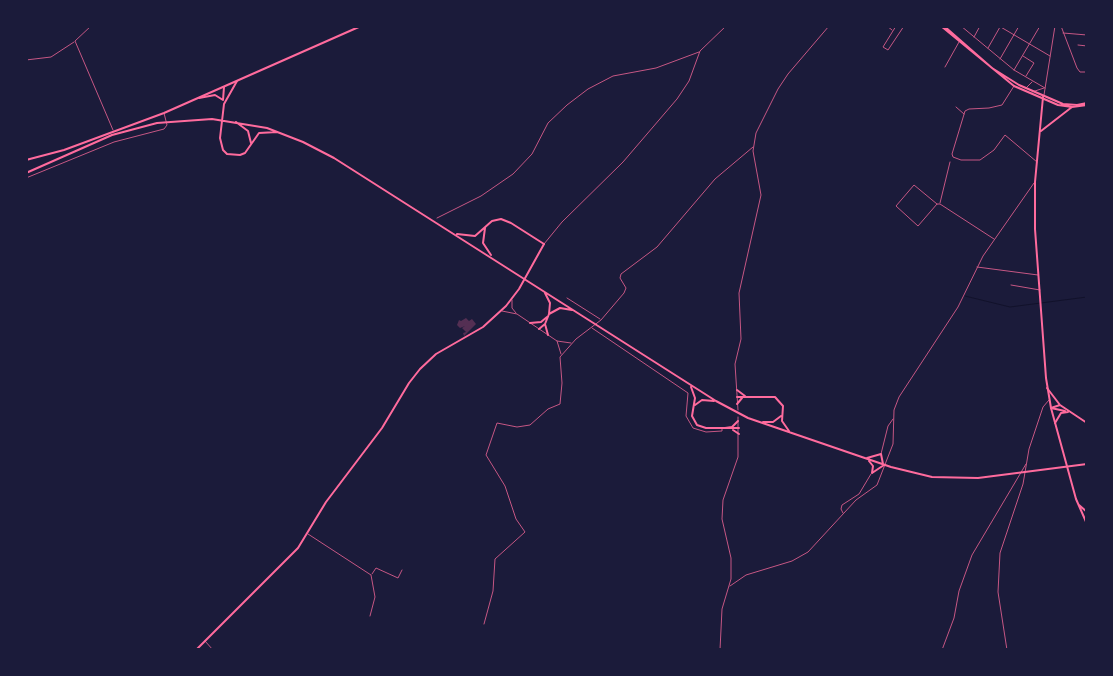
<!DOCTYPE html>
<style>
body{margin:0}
#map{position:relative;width:1113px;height:676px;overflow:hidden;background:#1b1b3a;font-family:Overpass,sans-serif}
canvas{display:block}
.frame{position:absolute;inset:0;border:28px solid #1b1b3a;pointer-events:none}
</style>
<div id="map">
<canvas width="1113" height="676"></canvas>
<div class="frame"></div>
</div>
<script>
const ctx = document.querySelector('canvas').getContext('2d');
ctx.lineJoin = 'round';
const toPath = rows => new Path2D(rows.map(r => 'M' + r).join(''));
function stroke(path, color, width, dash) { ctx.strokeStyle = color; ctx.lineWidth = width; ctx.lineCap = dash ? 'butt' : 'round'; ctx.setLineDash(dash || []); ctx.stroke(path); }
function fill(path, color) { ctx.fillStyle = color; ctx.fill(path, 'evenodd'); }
stroke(toPath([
 [965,296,1010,307,1087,297]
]), '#12122b', 1);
fill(toPath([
 [466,318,469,321,472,319,476,324,464,336,463,333,466,332,462,328,465,326,460,328,457,325,459,320,461,321]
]), '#542f53');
stroke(toPath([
 [91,26,75,41,113,130],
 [887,26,892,30],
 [896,26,883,47,888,50,904,26],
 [961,26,1014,70,1045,88],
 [999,26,1050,56],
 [1061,26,1077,68,1080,72,1087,72],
 [1063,33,1087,35],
 [974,37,980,26],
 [1078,45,1087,46],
 [988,48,1000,27],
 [1023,56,1034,63,1026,76],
 [1000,59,1019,26],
 [26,60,51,57,74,42],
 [945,67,959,42],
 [1014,70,1040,26],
 [1014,86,1002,105,989,108,969,109,965,111,952,154,953,157,961,160,980,160,994,150,1005,135,1037,162],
 [1026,88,1032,82],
 [1032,92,1044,88],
 [1044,95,1055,26],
 [956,107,964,114],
 [26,178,114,142,164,129,167,125,164,113],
 [940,203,950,162],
 [937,204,914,185,896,206,918,226,937,204,940,204,994,239],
 [437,218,481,196,513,174,532,154,548,123,567,105,588,89,613,76,656,68,699,52],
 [977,267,1038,275],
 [1011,285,1040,290],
 [567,298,600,319],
 [512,300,512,308,516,313],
 [502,311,517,314,557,341,571,343],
 [592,328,688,393,686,416,693,428,706,432,722,431,722,429],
 [557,341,561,354],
 [881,454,888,426,893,419],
 [843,513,841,509,842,505,859,494,871,474],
 [308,534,371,575,375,597,370,616],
 [372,574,376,568,398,578,402,570],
 [730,586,746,575,792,561,808,552,856,500,877,485,893,444,894,410,899,397,958,307,983,256,1034,183],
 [484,624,493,591,495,559,525,532,516,519,505,486,486,455,497,423,517,427,530,425,548,409,560,404,562,383,560,357,576,339,601,320,624,293,626,288,620,278,621,274,657,247,715,179,753,147],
 [205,641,213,650],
 [942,650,954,618,959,591,972,555,1026,464]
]), '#c65784', 1);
stroke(toPath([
 [544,244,562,222,623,162,677,99,689,81,700,51,726,26],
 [738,410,735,364,741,339,739,293,761,195,753,151,756,133,778,89,788,74,829,26],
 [720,650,722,609,731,579,731,558,722,519,723,500,738,457,738,417],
 [1007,650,998,592,1000,553,1023,484,1029,449,1043,407,1049,400]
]), '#c65784', 1);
stroke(toPath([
 [941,26,1014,86,1058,105,1072,107,1087,105],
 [944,26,992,68,1019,85,1063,104,1077,105,1087,103],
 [1043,97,1035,182,1035,229,1046,378,1051,408,1076,499,1087,524],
 [1041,131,1072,107],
 [26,160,64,150,164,113,361,26],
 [1079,505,1087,512],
 [196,650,298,548,326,502,382,428,409,383,420,369,436,354,483,327,506,306,519,289,544,244]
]), '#ff6b9d', 2);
stroke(toPath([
 [237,81,224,104,220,138,223,150,227,154,240,155,245,153,259,133,277,132],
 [199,98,215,95,223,100],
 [223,100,224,87],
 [236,122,248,131,251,143],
 [26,173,112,135,157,123,212,119,267,128,303,142,334,158,716,401,748,418,891,467,932,477,978,478,1087,464],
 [485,228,483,243,491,255],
 [457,234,475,236,492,221,501,219,511,223,544,244],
 [545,293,550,303,549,314],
 [530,323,541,322,547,317],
 [539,329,545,324],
 [548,335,545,324,549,314,560,308,572,310],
 [691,387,695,398,692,416,697,425,706,428,739,428],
 [1047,388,1060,405,1087,423],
 [737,390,745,396],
 [737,397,775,397,783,406,782,421,789,431],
 [737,404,742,398],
 [695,405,702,400,714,401],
 [1051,408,1065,411],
 [1051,408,1060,405],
 [763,422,773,422,781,416],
 [1055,423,1061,413,1068,412],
 [725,428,732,427,738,421],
 [733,430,739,434],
 [867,458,881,454,883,464],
 [869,461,873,466,872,473],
 [872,473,884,465]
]), '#ff6b9d', 2);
</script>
